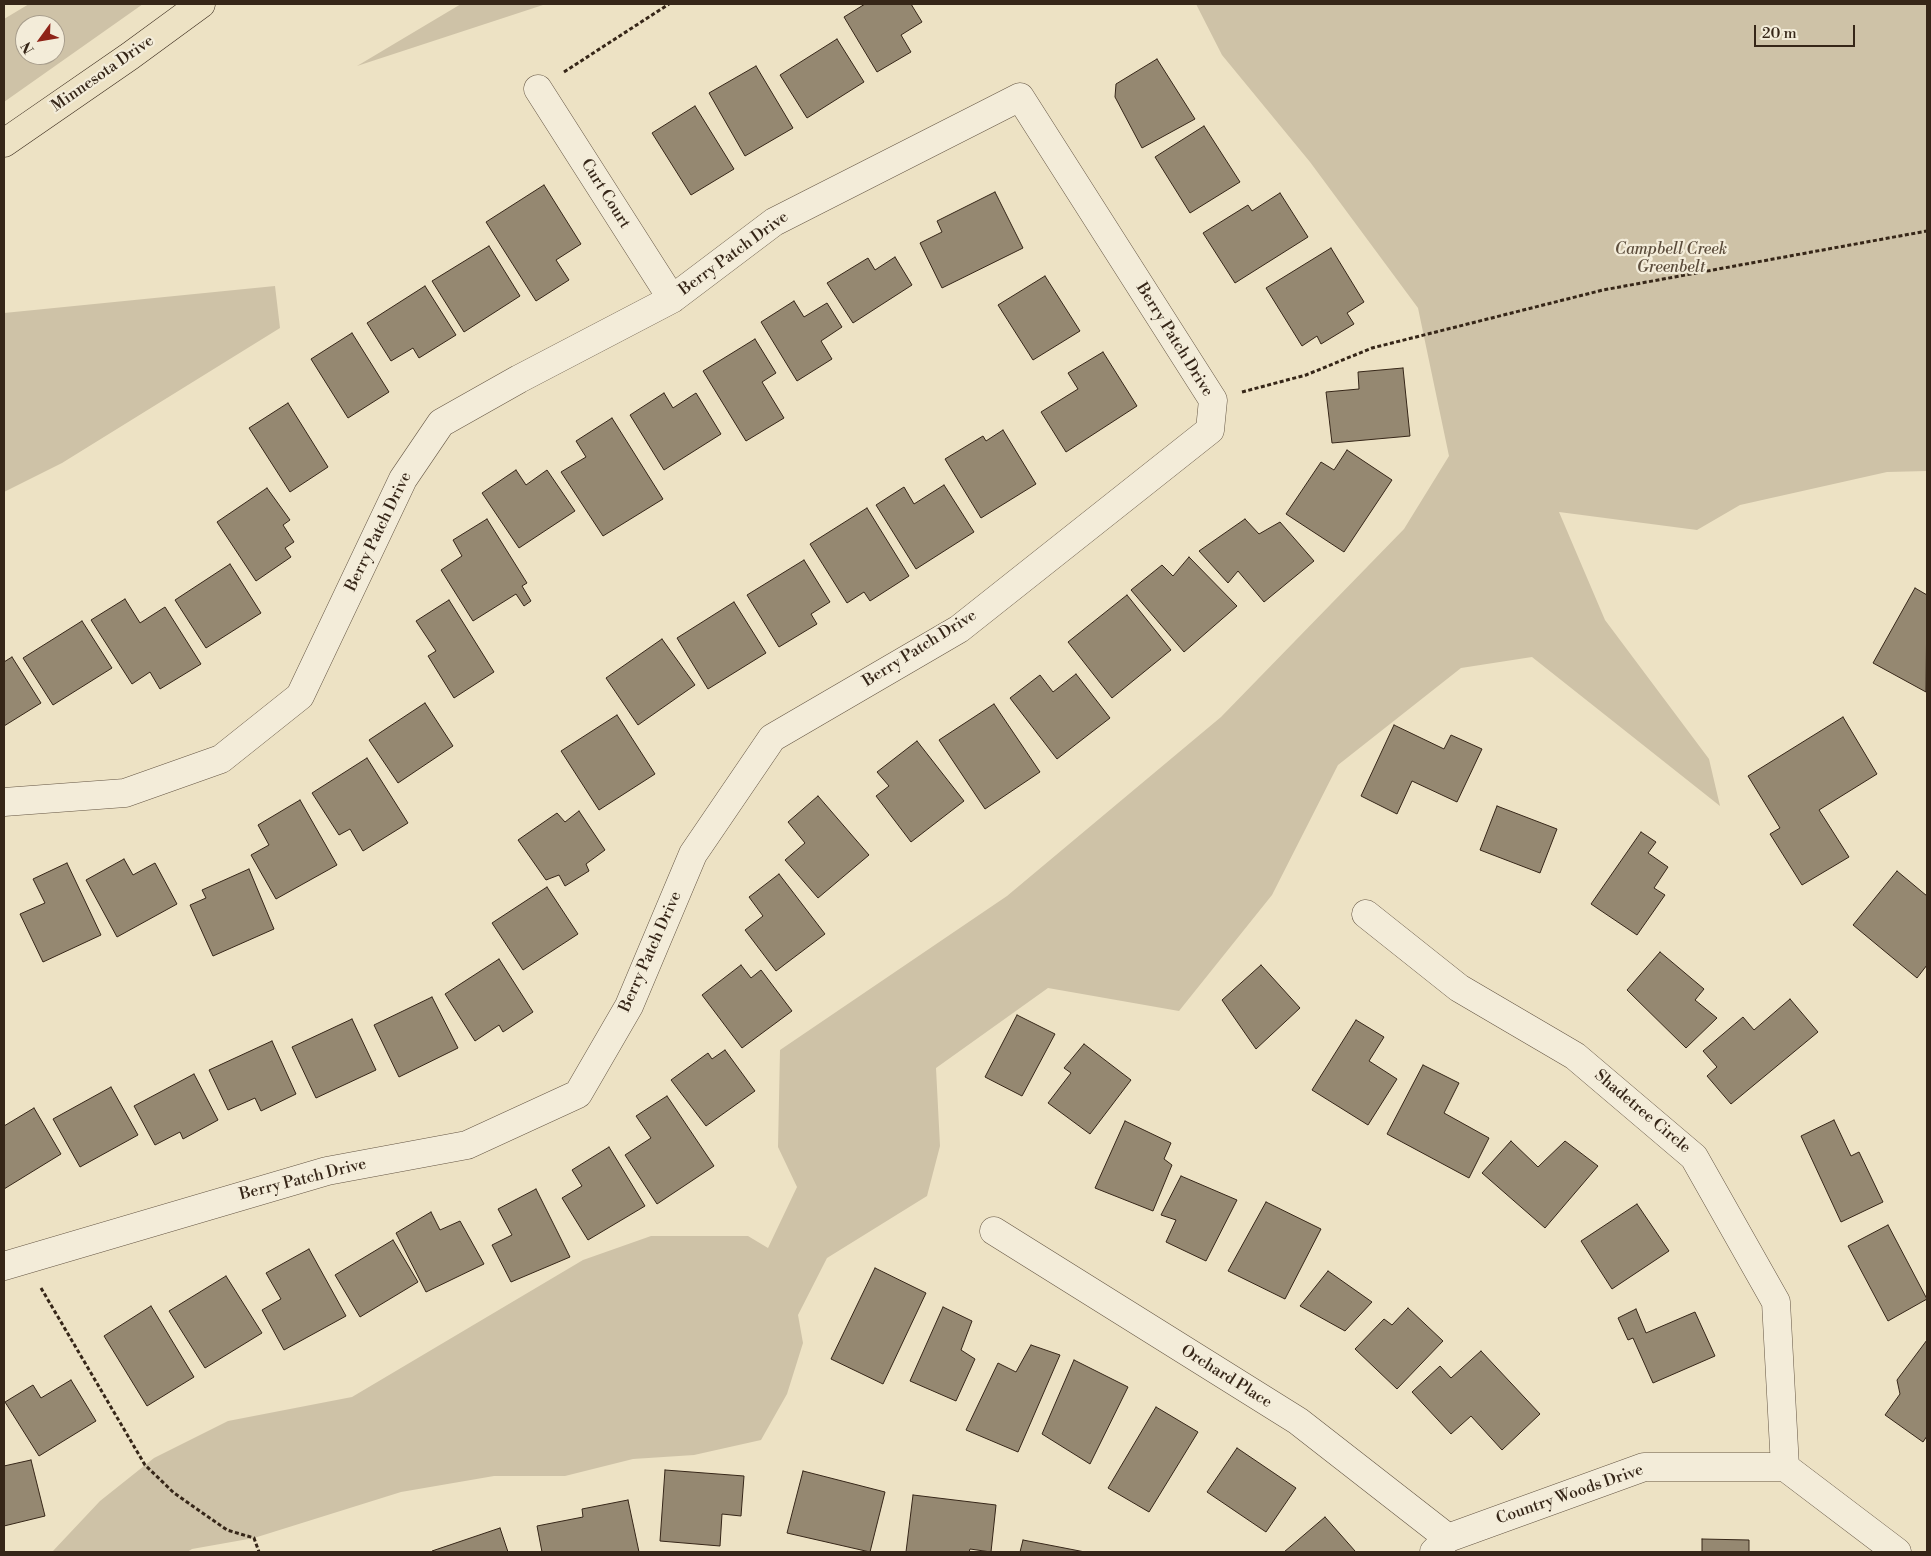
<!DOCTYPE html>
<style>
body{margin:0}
#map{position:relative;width:1931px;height:1556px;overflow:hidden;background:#ede2c4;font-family:"Libre Bodoni",serif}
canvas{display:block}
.frame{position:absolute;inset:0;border:5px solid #362618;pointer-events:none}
.north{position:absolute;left:15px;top:15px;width:50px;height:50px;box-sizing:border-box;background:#f3ecd9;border:1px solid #a79d8c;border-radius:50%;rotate:238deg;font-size:14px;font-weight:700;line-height:20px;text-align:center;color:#362618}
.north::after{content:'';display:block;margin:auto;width:18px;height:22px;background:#8f2418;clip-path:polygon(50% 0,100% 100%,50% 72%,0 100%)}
.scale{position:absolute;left:1754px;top:25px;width:101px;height:22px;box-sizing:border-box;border:2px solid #362618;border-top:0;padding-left:6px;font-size:15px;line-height:18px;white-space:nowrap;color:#362618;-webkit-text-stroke:4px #f3ecd9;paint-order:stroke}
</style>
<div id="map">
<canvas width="1931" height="1556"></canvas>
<div class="frame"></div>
<div class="north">N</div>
<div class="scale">20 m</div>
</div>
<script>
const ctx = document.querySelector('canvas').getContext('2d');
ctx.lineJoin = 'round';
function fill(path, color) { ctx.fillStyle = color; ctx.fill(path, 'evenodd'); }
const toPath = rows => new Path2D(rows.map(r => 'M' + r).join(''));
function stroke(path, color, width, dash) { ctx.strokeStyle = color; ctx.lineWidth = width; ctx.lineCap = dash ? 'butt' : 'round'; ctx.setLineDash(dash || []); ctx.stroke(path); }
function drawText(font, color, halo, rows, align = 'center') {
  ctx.font = font + ' "Libre Bodoni",serif'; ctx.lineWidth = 4.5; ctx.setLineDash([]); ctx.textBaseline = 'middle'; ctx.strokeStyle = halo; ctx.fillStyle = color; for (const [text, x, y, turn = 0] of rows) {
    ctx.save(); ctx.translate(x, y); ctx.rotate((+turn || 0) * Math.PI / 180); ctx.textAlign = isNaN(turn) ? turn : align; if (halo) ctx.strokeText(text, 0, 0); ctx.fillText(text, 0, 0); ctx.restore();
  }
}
fill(toPath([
 [29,4,143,4,4,102,4,19],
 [25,25,55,25,55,55,25,55],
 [461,4,546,4,357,66],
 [1196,4,1927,4,1927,471,1887,472,1740,505,1697,530,1559,512,1605,620,1709,759,1720,806,1532,657,1461,668,1338,765,1272,895,1179,1011,1048,988,936,1068,940,1146,927,1196,827,1258,798,1315,803,1343,787,1394,761,1440,694,1455,633,1459,565,1476,494,1476,401,1492,254,1538,192,1549,187,1552,52,1552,100,1501,154,1458,228,1421,352,1397,583,1260,651,1236,748,1236,768,1248,797,1187,778,1147,780,1050,1007,896,1221,717,1404,529,1449,456,1418,308,1310,162,1222,55],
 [275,286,280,328,62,463,4,492,4,313]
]), '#cec2a7');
const building = toPath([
 [865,4,911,4,922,22,901,35,911,52,877,72,844,17,865,4],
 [837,39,864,82,807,118,780,75,837,39],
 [1157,59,1195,119,1142,148,1115,97,1116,84,1157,59],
 [756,66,793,128,745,156,709,93,756,66],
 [695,106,734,169,691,195,652,133,695,106],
 [1204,126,1240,182,1190,213,1155,157,1204,126],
 [544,185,581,244,556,260,569,280,536,301,486,222,544,185],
 [995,192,1023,248,942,288,920,243,942,232,937,221,995,192],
 [1280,193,1308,237,1235,283,1203,233,1248,205,1252,211,1280,193],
 [489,246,520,296,464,332,432,281,489,246],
 [1331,248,1364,302,1347,313,1354,324,1321,344,1317,336,1302,346,1266,288,1331,248],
 [895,257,912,285,853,323,827,283,868,258,875,270,895,257],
 [1045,276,1080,331,1033,360,998,305,1045,276],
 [425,286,456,335,419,358,413,348,391,361,367,323,425,286],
 [794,301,804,317,827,303,842,327,821,341,832,359,797,381,761,322,794,301],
 [352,333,389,392,348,418,311,359,352,333],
 [755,339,776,373,762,382,784,418,746,441,703,371,755,339],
 [1103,352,1137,406,1066,452,1041,412,1078,389,1068,373,1103,352],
 [1403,368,1410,436,1332,443,1326,392,1359,389,1358,372,1403,368],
 [664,393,673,408,696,393,721,434,664,470,630,415,664,393],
 [288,403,328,467,290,492,249,428,288,403],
 [612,418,663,499,603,536,561,472,586,457,576,441,612,418],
 [1003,430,1036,484,981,518,945,459,983,436,986,441,1003,430],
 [1347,450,1392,480,1344,552,1286,514,1321,462,1334,470,1347,450],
 [516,470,526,485,547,470,575,511,519,548,482,493,516,470],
 [944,485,974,532,916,569,876,505,904,487,914,504,944,485],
 [267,488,290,520,283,525,294,542,285,548,291,557,256,581,217,522,267,488],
 [867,508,909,576,870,601,864,592,847,603,810,544,867,508],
 [487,519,527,583,522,586,531,601,524,606,516,594,473,621,441,570,462,556,453,540,487,519],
 [1245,519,1259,534,1280,522,1314,561,1264,602,1238,571,1228,583,1199,551,1245,519],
 [1189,557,1237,606,1184,652,1131,590,1162,565,1173,576,1189,557],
 [804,560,830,602,811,614,817,624,779,647,747,595,804,560],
 [230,564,261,613,206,648,175,600,230,564],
 [1915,588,1927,595,1926,692,1873,663,1915,588],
 [1127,595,1171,650,1112,698,1068,642,1127,595],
 [125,599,140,623,165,607,201,664,160,689,150,672,132,684,91,620,125,599],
 [449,600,494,672,454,698,428,656,436,651,416,621,449,600],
 [734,602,766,653,708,689,677,638,734,602],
 [82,621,112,668,53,705,23,658,82,621],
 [662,639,695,685,638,725,606,678,662,639],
 [12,657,41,703,4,726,4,662,12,657],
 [1076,674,1110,718,1057,759,1010,698,1040,675,1053,692,1076,674],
 [425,703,453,746,398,783,369,740,425,703],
 [994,704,1040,772,985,809,939,740,994,704],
 [617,715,655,774,599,810,561,751,617,715],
 [1843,717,1877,774,1819,810,1849,857,1802,885,1770,834,1780,828,1748,776,1843,717],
 [1394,725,1444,749,1451,735,1482,749,1457,802,1412,781,1397,814,1361,796,1394,725],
 [917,741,964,801,911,842,876,796,889,786,877,772,917,741],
 [367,758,408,823,363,851,350,829,339,835,312,793,367,758],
 [818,796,869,855,818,898,785,860,805,843,788,822,818,796],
 [300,800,337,865,276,899,251,855,269,845,258,825,300,800],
 [1497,806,1557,829,1540,873,1480,850,1497,806],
 [579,811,605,850,586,864,589,871,565,886,559,875,546,880,518,840,557,813,565,822,579,811],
 [1641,832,1656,842,1648,853,1668,867,1654,888,1665,895,1637,935,1591,904,1641,832],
 [124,859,133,875,155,863,177,904,117,937,86,880,124,859],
 [67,863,101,935,43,962,20,914,45,903,33,879,67,863],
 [249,869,274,929,213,956,190,905,206,898,202,890,249,869],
 [1897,871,1927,896,1927,965,1917,978,1853,925,1897,871],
 [779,874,825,934,776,971,745,930,763,916,749,897,779,874],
 [547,887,578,934,523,970,492,923,547,887],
 [1660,952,1704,989,1695,1000,1717,1018,1686,1048,1627,990,1660,952],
 [499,959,533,1012,503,1032,499,1025,475,1041,445,994,499,959],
 [741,965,751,978,761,970,792,1011,742,1048,702,995,741,965],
 [1261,965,1300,1008,1256,1049,1222,1000,1261,965],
 [432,997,458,1048,399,1077,374,1025,432,997],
 [1790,999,1818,1032,1731,1104,1707,1076,1717,1067,1703,1051,1743,1017,1754,1030,1790,999],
 [1017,1015,1055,1034,1022,1096,985,1077,1017,1015],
 [352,1019,376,1070,316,1098,292,1047,352,1019],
 [1356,1020,1384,1037,1369,1061,1397,1079,1368,1125,1312,1090,1356,1020],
 [272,1041,296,1094,261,1111,255,1098,228,1110,209,1070,272,1041],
 [1084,1044,1131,1080,1090,1134,1048,1103,1071,1073,1064,1068,1084,1044],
 [725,1050,755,1091,706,1126,671,1080,708,1053,712,1059,725,1050],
 [1423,1065,1459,1083,1444,1113,1489,1138,1469,1178,1387,1134,1423,1065],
 [194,1074,218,1120,183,1139,180,1132,155,1145,134,1106,194,1074],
 [111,1087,138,1135,80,1167,53,1119,111,1087],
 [667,1096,714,1166,657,1204,625,1155,651,1138,636,1116,667,1096],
 [34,1108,61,1154,4,1189,4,1126,34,1108],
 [1834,1120,1851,1156,1859,1152,1883,1202,1841,1222,1801,1136,1834,1120],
 [1125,1121,1171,1143,1164,1159,1172,1165,1153,1211,1095,1188,1125,1121],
 [1511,1141,1538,1167,1565,1141,1598,1166,1545,1228,1482,1173,1511,1141],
 [609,1147,645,1206,588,1240,562,1198,582,1186,572,1170,609,1147],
 [1181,1176,1237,1200,1206,1261,1166,1242,1176,1220,1161,1215,1181,1176],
 [536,1189,570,1257,511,1282,492,1245,512,1235,498,1209,536,1189],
 [1266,1202,1321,1229,1285,1299,1228,1271,1266,1202],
 [1637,1204,1669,1251,1612,1289,1581,1241,1637,1204],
 [431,1212,440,1230,460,1221,484,1264,426,1292,396,1233,431,1212],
 [1888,1225,1927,1299,1888,1321,1848,1246,1888,1225],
 [393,1240,418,1282,360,1317,335,1275,393,1240],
 [309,1249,346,1316,284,1350,262,1310,281,1299,266,1273,309,1249],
 [875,1268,926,1293,883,1384,831,1359,875,1268],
 [1328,1271,1372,1302,1345,1331,1300,1306,1328,1271],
 [226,1276,262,1333,205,1368,169,1311,226,1276],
 [151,1306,194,1377,147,1406,104,1336,151,1306],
 [943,1307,972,1321,961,1350,975,1359,956,1401,910,1381,943,1307],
 [1408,1308,1443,1341,1397,1389,1355,1349,1384,1319,1392,1325,1408,1308],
 [1636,1309,1646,1333,1695,1312,1715,1356,1653,1383,1633,1338,1628,1340,1618,1318,1636,1309],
 [1927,1340,1927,1436,1923,1442,1885,1415,1900,1394,1897,1380,1927,1340],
 [1031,1345,1060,1355,1018,1452,966,1430,998,1363,1016,1372,1031,1345],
 [1481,1351,1540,1414,1502,1450,1471,1416,1451,1434,1412,1392,1440,1366,1451,1378,1481,1351],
 [1074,1360,1128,1387,1090,1464,1042,1434,1074,1360],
 [71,1380,96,1421,39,1456,5,1402,33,1385,41,1398,71,1380],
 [1156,1407,1198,1432,1149,1512,1108,1488,1156,1407],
 [1237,1448,1296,1488,1266,1532,1207,1492,1237,1448],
 [31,1460,45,1516,4,1526,4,1466,31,1460],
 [665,1470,744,1476,741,1516,722,1514,720,1546,660,1541,665,1470],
 [803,1471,885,1492,870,1552,787,1533,803,1471],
 [913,1495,996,1505,991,1552,970,1549,969,1552,906,1552,913,1495],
 [628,1500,639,1552,542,1552,537,1526,583,1517,582,1509,628,1500],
 [1325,1517,1355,1551,1353,1552,1284,1552,1325,1517],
 [500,1528,508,1552,433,1552,432,1551,500,1528],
 [1702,1539,1749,1540,1749,1552,1702,1552,1702,1539],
 [1023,1540,1085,1552,1020,1552,1023,1540]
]);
fill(building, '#958871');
stroke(building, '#362618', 1);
const minor = toPath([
 [538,89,672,299],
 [4,802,125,793,221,759,300,696,403,479,441,423,519,379,672,299,774,222,1020,97,1213,400,1210,430,959,629,772,738,693,854,629,1006,578,1094,467,1145,327,1171,4,1266],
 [1366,914,1459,988,1575,1056,1694,1157,1776,1302,1785,1467],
 [994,1231,1298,1421,1448,1538],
 [1434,1552,1448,1538,1644,1467,1785,1467,1897,1552]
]);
const highway = toPath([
 [4,143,130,56,201,4]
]);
stroke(minor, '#645543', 29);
stroke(highway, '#362618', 29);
stroke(toPath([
 [564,72,669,4],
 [1242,392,1306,375,1372,348,1603,290,1927,231],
 [41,1288,145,1465,174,1493,227,1530,254,1538,259,1552]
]), '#362618', 3, [4, 2.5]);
stroke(minor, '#f3ecd9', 28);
stroke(highway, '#ede2c4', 28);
drawText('16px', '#362618', '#f3ecd9', [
 ["Minnesota Drive",103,74,-35],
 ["Curt Court",605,194,58],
 ["Berry Patch Drive",734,254,-36],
 ["Berry Patch Drive",1174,340,58],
 ["Berry Patch Drive",379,532,-64],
 ["Berry Patch Drive",920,649,-32],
 ["Berry Patch Drive",651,952,-66],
 ["Shadetree Circle",1642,1112,40],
 ["Berry Patch Drive",303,1180,-14],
 ["Orchard Place",1226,1377,32],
 ["Country Woods Drive",1570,1495,-19]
]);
drawText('italic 16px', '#5c4d3c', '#f3ecd9', [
 ["Campbell Creek",1671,250],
 ["Greenbelt",1671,268]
]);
</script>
